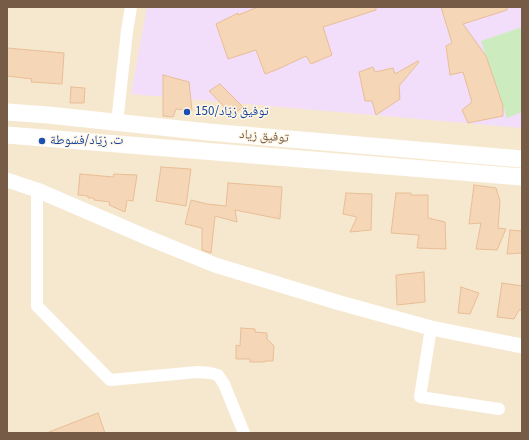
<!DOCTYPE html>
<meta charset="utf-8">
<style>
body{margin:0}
#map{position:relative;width:529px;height:440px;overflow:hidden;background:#fef5e1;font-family:"Source Sans 3",sans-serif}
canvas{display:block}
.frame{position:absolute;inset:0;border:8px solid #765c46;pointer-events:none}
</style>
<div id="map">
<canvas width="529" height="440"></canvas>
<div class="frame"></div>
</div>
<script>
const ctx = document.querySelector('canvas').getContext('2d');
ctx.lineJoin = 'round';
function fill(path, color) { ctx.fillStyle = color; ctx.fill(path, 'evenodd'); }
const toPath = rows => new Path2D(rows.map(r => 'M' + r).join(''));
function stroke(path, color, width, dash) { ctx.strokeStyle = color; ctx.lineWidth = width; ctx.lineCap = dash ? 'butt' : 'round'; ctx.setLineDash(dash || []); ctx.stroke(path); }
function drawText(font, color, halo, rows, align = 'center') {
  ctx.font = font + ' "Source Sans 3","Noto Naskh Arabic",sans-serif'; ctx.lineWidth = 3; ctx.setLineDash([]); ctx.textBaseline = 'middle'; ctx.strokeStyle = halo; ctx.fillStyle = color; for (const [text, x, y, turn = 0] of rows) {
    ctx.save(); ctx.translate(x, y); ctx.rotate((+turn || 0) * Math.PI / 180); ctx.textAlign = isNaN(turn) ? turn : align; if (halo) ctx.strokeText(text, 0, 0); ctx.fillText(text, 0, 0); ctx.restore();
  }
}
fill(toPath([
 [7,7,522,7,522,433,7,433]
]), '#f6e8cf');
fill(toPath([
 [147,7,522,7,522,128,131,94]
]), '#f2defa');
fill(toPath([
 [522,27,522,112,507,118,481,41]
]), '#ccecbf');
const building = toPath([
 [258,7,376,7,376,10,323,27,332,55,311,64,306,56,276,70,265,74,256,50,228,59,216,24,238,13,238,15,258,7],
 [441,7,507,7,507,10,463,24,486,56,503,106,503,116,468,123,462,110,472,102,463,72,450,75,446,46,452,43,441,7],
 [7,48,64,53,62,84,31,82,32,79,7,76,7,48],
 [418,61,419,62,399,86,400,99,376,115,372,101,365,101,359,72,373,67,375,72,393,68,395,74,418,61],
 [163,75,189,82,192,111,176,109,173,117,163,116,163,75],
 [220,84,243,107,232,115,209,91,220,84],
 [71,87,85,88,84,103,70,103,71,87],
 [161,167,191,169,186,206,156,201,161,167],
 [80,174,113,177,114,174,137,175,133,201,127,200,125,212,109,205,110,202,94,200,94,198,88,198,88,196,78,195,80,174],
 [228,183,282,187,280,219,235,210,237,222,215,216,211,253,202,250,202,228,185,224,191,200,207,204,226,206,228,183],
 [474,185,496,188,500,201,498,228,506,229,497,250,476,249,481,223,469,224,474,185],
 [346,193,372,194,371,230,350,232,357,217,343,214,346,193],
 [396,193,411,193,411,195,428,195,428,218,445,222,446,249,417,248,419,235,391,233,396,193],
 [510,230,522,231,522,253,507,254,510,230],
 [424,272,425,302,397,305,396,275,424,272],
 [502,283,522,286,522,310,519,310,514,319,497,317,502,283],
 [461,287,479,293,470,314,458,313,461,287],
 [241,328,255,329,255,332,267,333,267,339,274,346,273,361,265,361,265,362,250,362,250,359,236,359,236,345,240,346,241,328],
 [98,413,105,433,50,433,49,432,98,413]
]);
fill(building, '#f5d6b7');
stroke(building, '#e9be96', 1);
stroke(toPath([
 [117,123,127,31,131,7],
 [37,190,37,306,110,380,198,372,210,373,218,375,224,384,244,433],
 [431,328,420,397,499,409]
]), '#fff', 12);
stroke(toPath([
 [7,180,37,190,146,237,215,265,340,303,431,328,522,346]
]), '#fff', 15);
stroke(toPath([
 [7,112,48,115,208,132,522,159],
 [7,135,522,177]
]), '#fff', 17);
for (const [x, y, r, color] of [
 [187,112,4,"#1a4fb4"],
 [42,141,4,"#1a4fb4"]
]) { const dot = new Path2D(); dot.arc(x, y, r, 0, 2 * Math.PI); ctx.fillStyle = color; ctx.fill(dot); stroke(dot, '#fff8e8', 1.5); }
drawText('13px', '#164399', '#fff8e8', [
 ["توفيق زيّاد/150",195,112],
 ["ت. زيّاد/فسّوطة",50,141]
], 'left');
drawText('13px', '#765c46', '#fff8e8', [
 ["توفيق زياد",264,137,5]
]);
</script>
